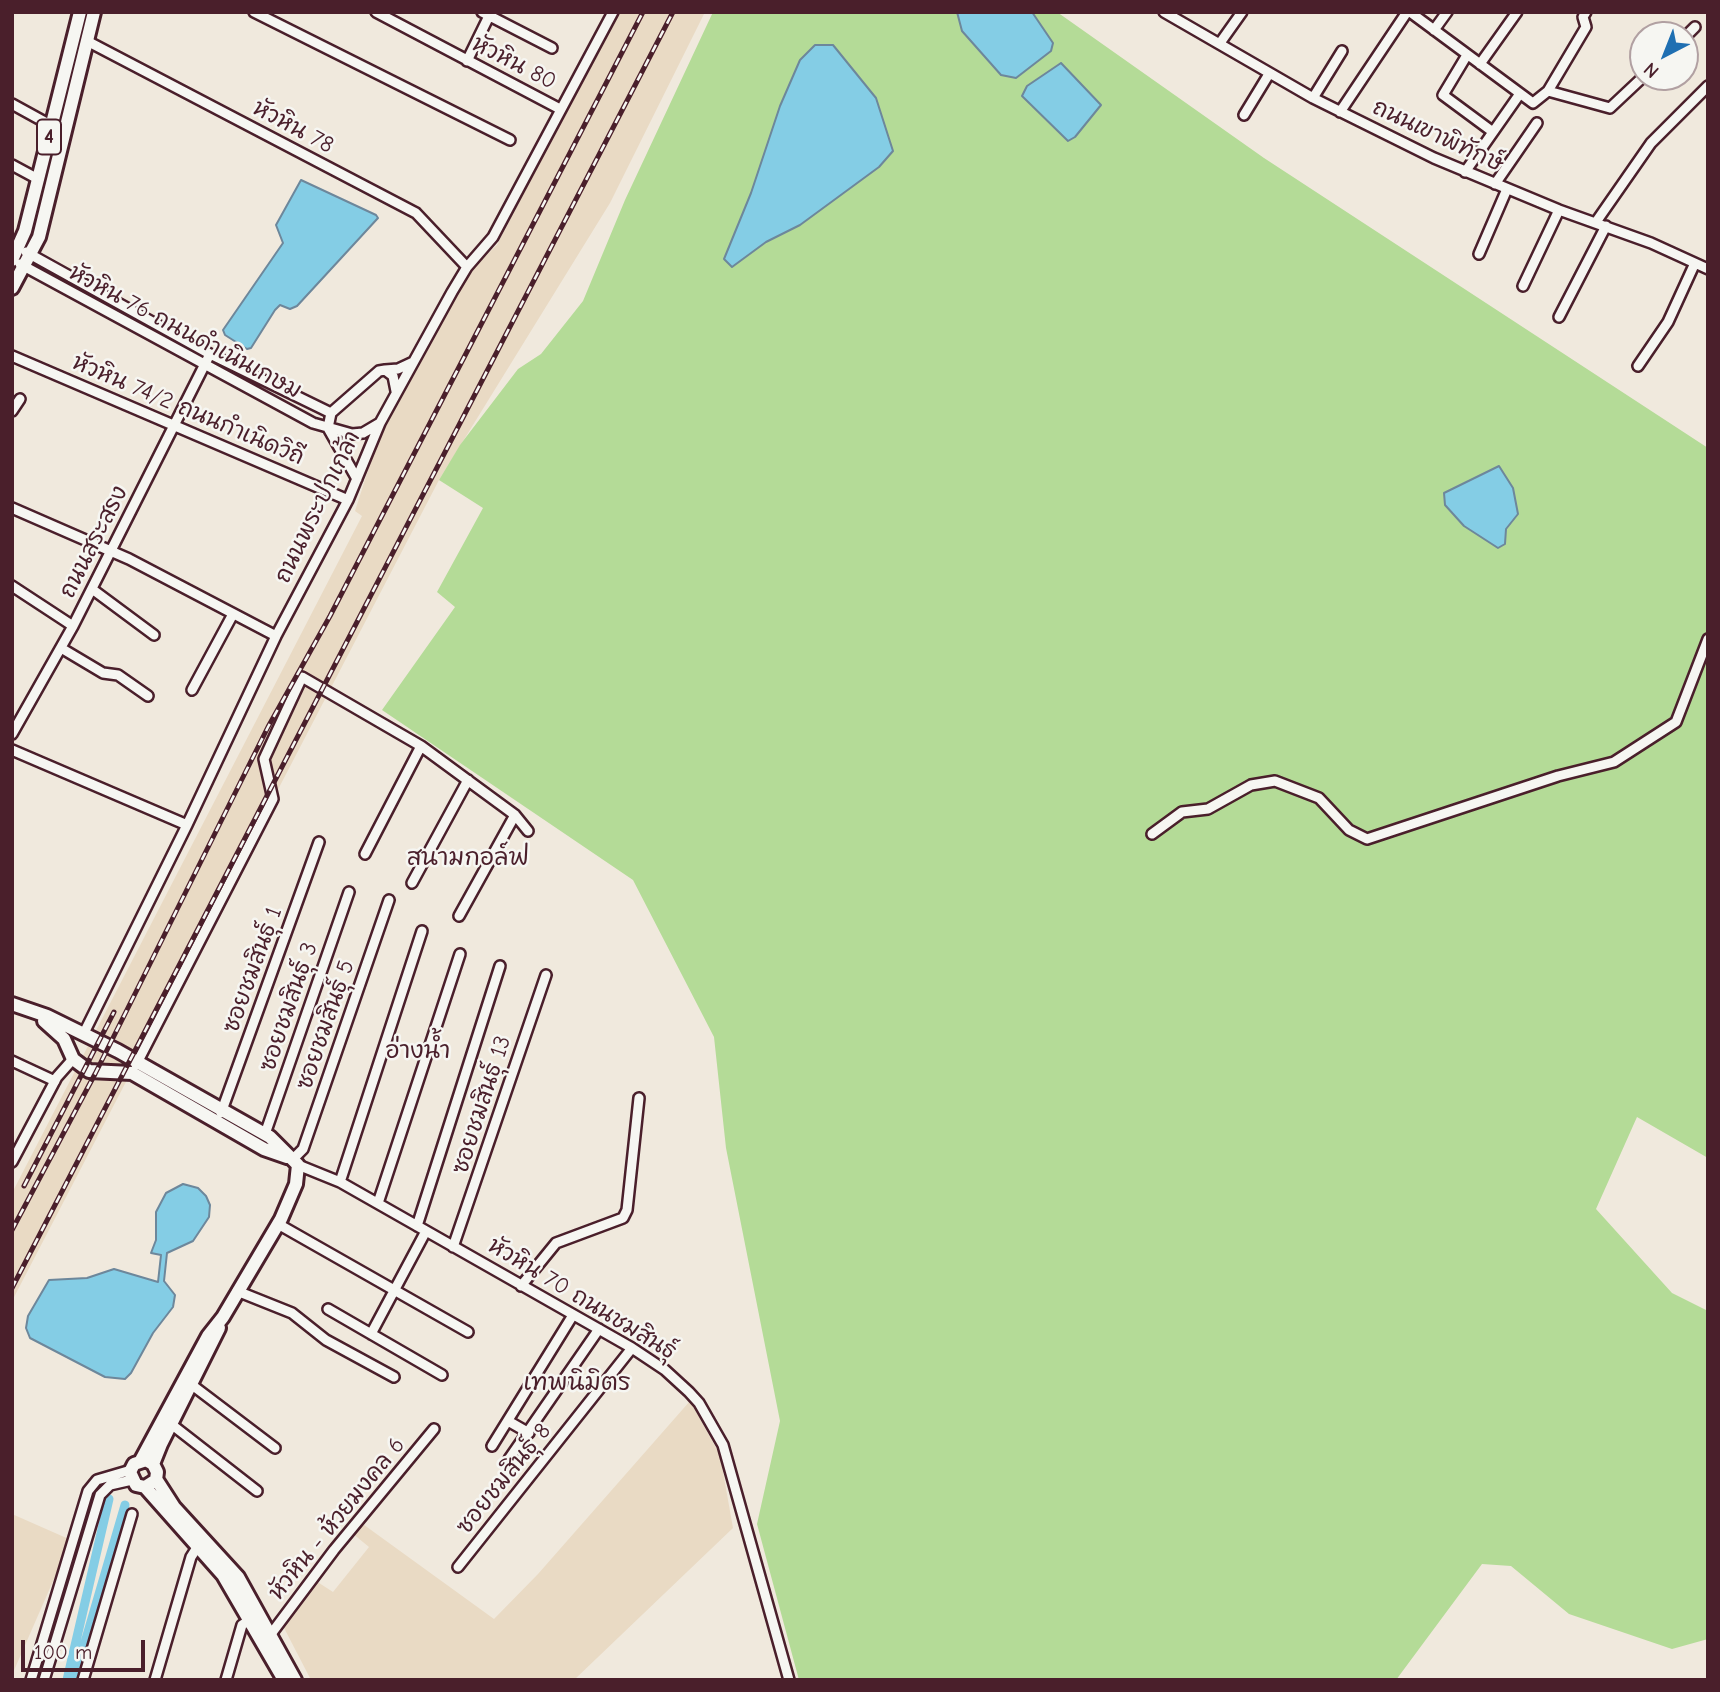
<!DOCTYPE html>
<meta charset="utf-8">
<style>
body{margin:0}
#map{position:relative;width:1720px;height:1692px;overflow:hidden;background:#f0e9dd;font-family:"Comic Neue",sans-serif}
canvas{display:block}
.frame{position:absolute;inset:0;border:14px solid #4a1f2b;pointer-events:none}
.north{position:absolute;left:1629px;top:21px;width:70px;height:70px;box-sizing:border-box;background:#f6f6f2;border:2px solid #b1a0a2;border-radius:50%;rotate:222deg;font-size:19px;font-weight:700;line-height:28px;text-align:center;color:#4a1f2b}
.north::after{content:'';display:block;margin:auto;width:24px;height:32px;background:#1f6fb2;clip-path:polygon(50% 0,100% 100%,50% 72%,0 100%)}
.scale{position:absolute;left:21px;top:1640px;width:124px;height:32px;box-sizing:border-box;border:4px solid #4a1f2b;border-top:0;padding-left:9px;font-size:21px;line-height:24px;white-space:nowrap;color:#4a1f2b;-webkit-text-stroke:5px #f6f6f2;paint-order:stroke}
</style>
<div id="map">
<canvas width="1720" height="1692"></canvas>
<div class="frame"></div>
<div class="north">N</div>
<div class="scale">100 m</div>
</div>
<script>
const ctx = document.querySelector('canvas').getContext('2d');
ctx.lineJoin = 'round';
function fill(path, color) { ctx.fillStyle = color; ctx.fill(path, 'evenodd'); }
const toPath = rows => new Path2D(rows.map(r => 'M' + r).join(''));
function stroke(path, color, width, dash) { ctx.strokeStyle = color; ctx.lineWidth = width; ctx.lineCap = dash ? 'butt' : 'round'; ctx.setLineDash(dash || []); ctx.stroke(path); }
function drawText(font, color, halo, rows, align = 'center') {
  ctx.font = font + ' "Comic Neue","Playpen Sans Thai",sans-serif'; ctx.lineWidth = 5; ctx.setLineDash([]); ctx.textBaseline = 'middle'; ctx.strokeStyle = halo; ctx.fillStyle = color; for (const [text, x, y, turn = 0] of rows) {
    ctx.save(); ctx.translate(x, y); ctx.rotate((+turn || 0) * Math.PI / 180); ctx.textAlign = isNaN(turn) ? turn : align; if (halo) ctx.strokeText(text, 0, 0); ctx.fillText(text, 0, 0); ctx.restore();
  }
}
fill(toPath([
 [618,12,705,12,610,203,439,480,12,1301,12,1193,362,516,355,511,379,436,451,301,471,270,497,245],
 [12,744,179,814,174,825,12,757],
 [690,1401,720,1455,733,1528,574,1680,311,1680,282,1624,316,1581,333,1592,369,1547,352,1533,360,1522,494,1619,538,1574],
 [12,1514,71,1540,12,1675]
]), '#e9dac4');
fill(toPath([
 [713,12,1057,12,1264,158,1708,448,1708,1158,1637,1117,1596,1209,1672,1293,1708,1311,1708,1639,1672,1649,1569,1614,1511,1566,1482,1564,1396,1680,799,1680,757,1524,780,1421,726,1148,714,1037,633,880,382,710,455,607,437,592,483,508,439,480,460,445,518,369,541,354,583,301,625,200]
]), '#b4db97');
const water = toPath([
 [957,12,1032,12,1053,43,1051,51,1016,78,1001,75,962,31,957,12],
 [815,45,833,45,876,98,893,151,879,167,800,225,766,242,732,267,724,259,751,193,780,106,800,60,815,45],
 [1061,63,1101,105,1075,137,1068,141,1022,96,1027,86,1061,63],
 [301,180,376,215,378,218,297,306,290,309,280,305,275,310,251,348,247,349,225,335,223,330,283,243,276,225,301,180],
 [1499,466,1513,488,1518,514,1506,529,1505,544,1498,548,1464,526,1445,505,1444,493,1499,466],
 [183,1184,198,1188,206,1196,210,1205,209,1217,193,1241,167,1253,164,1281,175,1295,173,1307,153,1333,131,1373,125,1379,105,1377,30,1338,26,1328,28,1316,49,1280,87,1278,114,1269,158,1282,161,1255,151,1253,156,1240,156,1212,166,1193,183,1184]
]);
fill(water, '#84cde5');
stroke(water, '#6d879b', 2);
stroke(toPath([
 [67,1680,109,1499],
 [74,1680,125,1505]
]), '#84cde5', 9);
const minor = toPath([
 [254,12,510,140],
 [376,12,560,109],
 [482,12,552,48],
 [1164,12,1313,98,1434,158,1559,210,1651,243,1708,269],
 [1410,12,1533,103,1548,91,1586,27,1583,17,1586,12],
 [1434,30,1447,12],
 [1685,37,1695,27],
 [87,41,416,213,467,267],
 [1220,43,1242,12],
 [1467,55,1443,95,1493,132],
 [467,61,489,16],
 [1480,64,1517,12],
 [1548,91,1610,108,1643,77],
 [1313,98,1342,51],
 [12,104,52,126],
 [1340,112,1407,12],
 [1244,115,1269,74],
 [12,165,38,179],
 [1465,172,1519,95],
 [1495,184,1537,123],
 [1596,222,1651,143,1708,86],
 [26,252,210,354,331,413],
 [1479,254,1507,189],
 [20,264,313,423,352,434,363,433,380,423],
 [1523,286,1559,210],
 [1559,317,1606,226],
 [12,356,348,500],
 [1638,366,1668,322,1695,263],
 [385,370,398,369,413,362],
 [12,411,20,399],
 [357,479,328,428,331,413,379,371,385,370,393,376,396,391],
 [12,508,129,559,276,636],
 [12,586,73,626],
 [92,589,154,635],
 [61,648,103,673,118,675,148,696],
 [192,690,233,614],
 [12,734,73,626,210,354],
 [12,750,187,825],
 [1152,834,1182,812,1208,809,1251,785,1275,781,1319,798,1349,830,1367,839,1558,776,1614,762,1676,722,1708,639],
 [365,854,421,746],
 [412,883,468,780],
 [459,916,515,815],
 [84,1033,187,825,276,636,348,500,380,423,452,292,467,267,493,237,613,12],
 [12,1061,55,1081],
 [136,1065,273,799,264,759,302,677,421,746,515,815,528,831],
 [221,1113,319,842],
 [265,1134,349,892],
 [293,1159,303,1149,389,900],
 [12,1162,57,1077,73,1059],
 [298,1165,340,1182,632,1348,665,1370,689,1392,699,1403,723,1445,789,1680],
 [340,1182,422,931],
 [378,1203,460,954],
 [278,1224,468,1332],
 [417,1226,500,966],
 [453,1247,546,975],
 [521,1286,556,1243,623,1218,627,1210,639,1098],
 [237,1291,292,1313,326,1340,394,1377],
 [328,1309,442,1375],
 [371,1334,426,1231],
 [192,1385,275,1448],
 [508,1421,529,1433],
 [171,1424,257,1491],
 [492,1446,573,1315],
 [509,1459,599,1329],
 [458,1567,632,1348],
 [271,1634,334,1550,434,1429],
 [31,1680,88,1491,97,1480,131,1470],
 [44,1680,100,1495,110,1485,132,1480],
 [83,1680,132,1514],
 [155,1680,191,1557,198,1546],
 [226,1680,242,1625,251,1619]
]);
const major = toPath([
 [12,260,25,231,80,12],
 [12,288,39,237,94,12],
 [12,1004,47,1016,118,1051,270,1137,298,1165,296,1184,281,1219,223,1317,208,1336,141,1460],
 [44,1021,64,1039,73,1059,89,1071,132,1073,264,1149,287,1157],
 [153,1464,146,1460,134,1464,130,1472,136,1485,145,1487,156,1480,157,1472,153,1464,161,1444,219,1328],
 [156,1479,174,1507,238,1577,295,1680],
 [145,1487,223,1575,284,1680]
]);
stroke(minor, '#4a1f2b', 14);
stroke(major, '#4a1f2b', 18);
stroke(minor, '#f6f6f2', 9);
stroke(major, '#f6f6f2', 12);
const rail = toPath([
 [24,1186,114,1012],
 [12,1230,95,1074,268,727,330,616,643,12],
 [12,1288,673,12]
]);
stroke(rail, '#4a1f2b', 5);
stroke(rail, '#f6f6f2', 2.5, [8]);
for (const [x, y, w] of [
 [49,137,24]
]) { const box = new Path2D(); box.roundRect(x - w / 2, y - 17.5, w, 35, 5); ctx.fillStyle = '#f6f6f2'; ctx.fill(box); stroke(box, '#4a1f2b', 2); }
drawText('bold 21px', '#4a1f2b', null, [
 ["4",49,137]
]);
drawText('23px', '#4a1f2b', '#f6f6f2', [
 ["หัวหิน 80",514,63,27],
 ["หัวหิน 78",293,127,28],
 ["ถนนเขาพิทักษ์",1438,136,25],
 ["หัวหิน 76 ถนนดำเนินเกษม",185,332,28],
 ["หัวหิน 74/2 ถนนกำเนิดวิถี",188,410,23],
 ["ถนนพระปกเกล้า",318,507,-64],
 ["ถนนสระสรง",94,542,-63],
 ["ซอยชมสินธุ์ 1",253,970,-70],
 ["ซอยชมสินธุ์ 3",289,1007,-71],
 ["ซอยชมสินธุ์ 5",326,1025,-71],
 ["ซอยชมสินธุ์ 13",482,1105,-72],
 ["หัวหิน 70 ถนนชมสินธุ์",582,1299,31],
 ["ซอยชมสินธุ์ 8",504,1479,-51],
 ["หัวหิน - ห้วยมงคล 6",337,1519,-51]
]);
drawText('24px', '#4a1f2b', '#f6f6f2', [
 ["สนามกอล์ฟ",468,858],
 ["อ่างน้ำ",418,1051],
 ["เทพนิมิตร",577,1383]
]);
</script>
